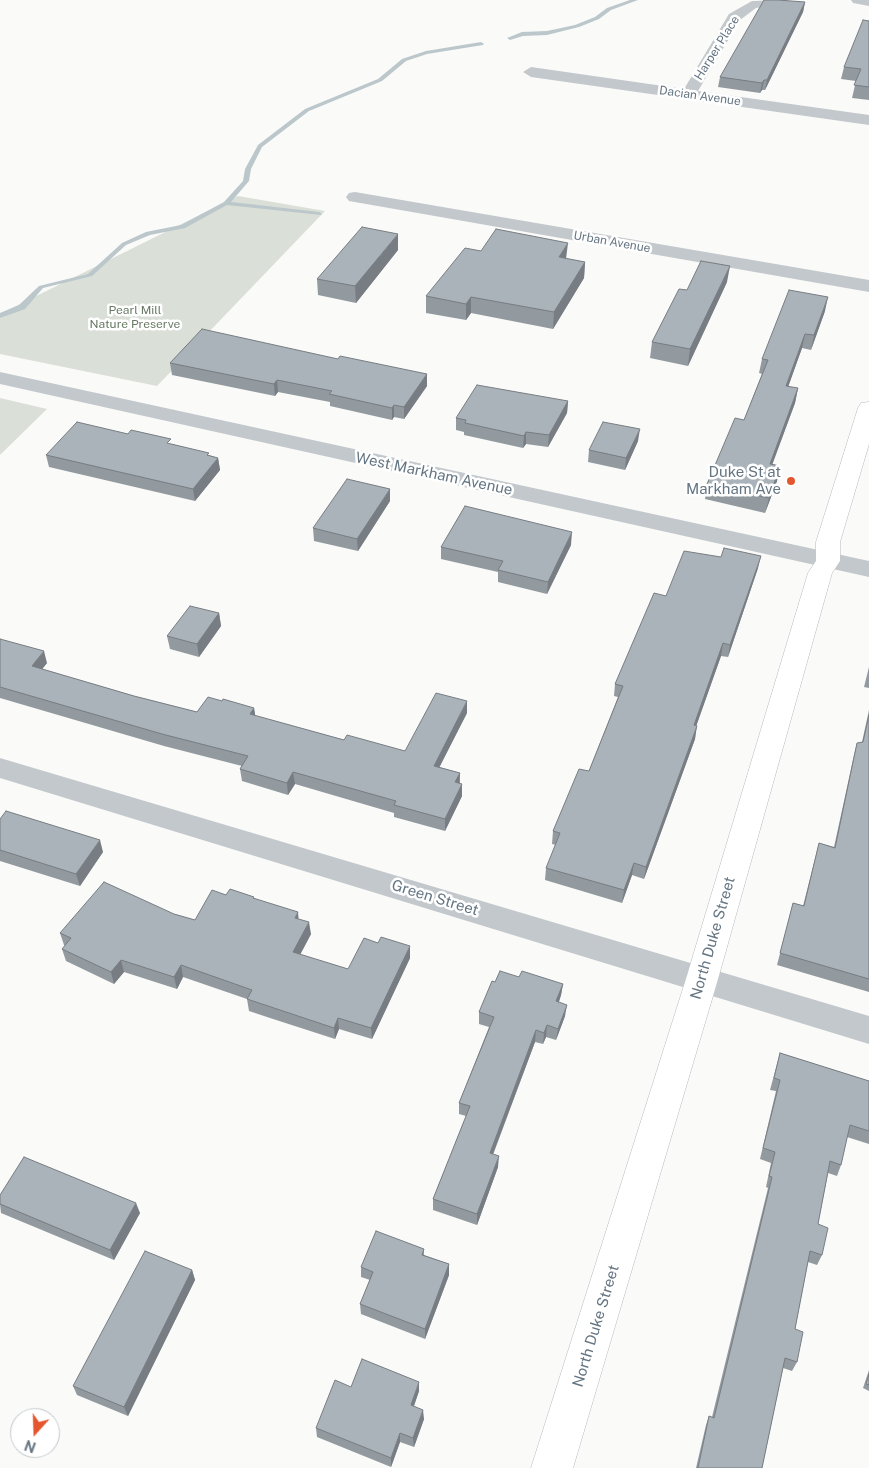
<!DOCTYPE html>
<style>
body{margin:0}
#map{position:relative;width:869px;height:1468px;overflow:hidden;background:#fafaf8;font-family:"Public Sans",sans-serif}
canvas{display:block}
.north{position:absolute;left:10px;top:1408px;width:50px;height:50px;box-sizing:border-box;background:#fff;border:1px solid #c1c8cd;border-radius:50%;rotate:200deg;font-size:14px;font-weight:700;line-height:20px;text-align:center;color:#657683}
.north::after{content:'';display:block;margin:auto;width:18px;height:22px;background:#e4572e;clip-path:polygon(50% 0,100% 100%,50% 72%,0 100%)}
</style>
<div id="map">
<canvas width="869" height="1468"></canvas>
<div class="north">N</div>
</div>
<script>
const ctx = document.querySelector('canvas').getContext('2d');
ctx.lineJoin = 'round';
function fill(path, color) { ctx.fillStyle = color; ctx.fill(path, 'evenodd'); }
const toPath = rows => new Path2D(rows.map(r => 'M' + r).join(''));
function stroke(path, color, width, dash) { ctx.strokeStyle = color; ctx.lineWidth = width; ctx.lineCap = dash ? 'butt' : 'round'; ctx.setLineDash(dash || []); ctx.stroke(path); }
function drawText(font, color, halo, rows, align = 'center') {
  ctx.font = font + ' "Public Sans",sans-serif'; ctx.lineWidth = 5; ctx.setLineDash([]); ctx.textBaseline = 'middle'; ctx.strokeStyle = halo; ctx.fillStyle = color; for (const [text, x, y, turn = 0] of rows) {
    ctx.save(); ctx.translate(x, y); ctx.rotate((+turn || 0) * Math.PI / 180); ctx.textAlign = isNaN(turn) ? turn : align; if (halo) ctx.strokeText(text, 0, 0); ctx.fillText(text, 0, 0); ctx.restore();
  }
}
fill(toPath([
 [238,196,325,211,157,386,0,354,0,314],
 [0,398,47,409,0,455]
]), '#dadfd7');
fill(toPath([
 [630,0,638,0,611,10,599,19,579,27,547,35,523,36,510,40,507,38,522,32,547,31,575,25,595,17,607,8,630,0],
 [481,42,484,44,483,45,427,54,406,61,382,81,309,111,262,147,251,169,249,181,231,202,319,212,322,214,321,215,227,205,185,228,150,235,126,245,92,276,43,288,25,309,0,318,0,313,19,305,39,286,88,274,122,243,146,232,181,225,224,202,243,181,245,169,258,145,305,109,378,79,402,59,426,51,481,42]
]), '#bbc7cb');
const major = toPath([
 [869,402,869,444,840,542,840,561,832,573,718,979,573,1468,531,1468,686,979,808,573,816,561,816,542,858,408,861,403,869,402]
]);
stroke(major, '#b5babe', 1);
fill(toPath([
 [786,0,784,3,756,8,740,20,698,91,869,115,869,125,531,77,523,72,531,67,684,89,729,14,752,1,786,0],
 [851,0,869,0,869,6,853,3,851,0],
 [355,192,869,280,869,292,349,201,346,197,349,193,355,192],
 [0,372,869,561,869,577,0,384,0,372],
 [0,758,869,1016,869,1044,0,778,0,758]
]), '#c3c8cc');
fill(major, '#fff');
fill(toPath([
 [805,2,803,12,765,90,762,90,760,93,718,87,720,77],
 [869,21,869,100,852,98,856,81,841,79,844,67],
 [398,250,356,303,318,295,317,279],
 [481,251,566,259,585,262,584,278,553,329,471,313,466,320,426,313,426,296],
 [727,282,688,366,650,358,652,342],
 [825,311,811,350,802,348,788,387,798,388,795,403,772,464,780,466,777,481,765,513,705,499,707,484,744,420,762,374,759,373,762,359],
 [338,359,427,374,427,386,404,419,394,417,392,420,330,406,330,402,278,392,275,396,172,375,170,363],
 [568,401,567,413,548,447,526,444,523,448,464,435,464,432,456,430,456,418],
 [638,441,625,470,588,462,589,450],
 [172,444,218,458,220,470,195,501,49,467,46,455],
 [390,501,358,551,314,541,313,528],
 [571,545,547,594,498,582,498,572,441,559,441,547],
 [758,568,728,657,721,656,696,726,695,739,644,879,632,875,622,903,545,880,546,868,556,845,552,844,553,831,589,771,618,697,614,696,615,684,666,596],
 [219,613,221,626,199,657,170,649,167,636],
 [0,639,47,663,42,669,134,696,197,712,222,701,254,708,255,716,344,740,405,751,467,713,439,767,460,773,460,783,462,796,445,831,394,817,394,813,295,784,288,795,242,781,240,769,242,766,164,746,0,698],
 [869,667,869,688,864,687],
 [869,710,869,992,777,965,793,903,803,906,819,843,834,847,854,755,857,743,862,742],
 [0,819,103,852,80,886,0,861],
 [226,895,254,897,254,899,298,919,311,934,300,955,348,969,410,958,372,1039,339,1029,335,1039,270,1018,249,1011,247,999,183,977,177,989,124,972,114,984,66,961,62,949,65,946,64,945,60,933,174,914,195,920],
 [519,977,563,984,561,995,559,1002,565,1016,556,1040,546,1037,543,1044,535,1042,493,1155,498,1167,477,1225,433,1210,433,1199,466,1116,459,1114,459,1103,489,1027,479,1024,479,1012,495,982],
 [780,1053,869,1081,869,1144,847,1137,841,1165,837,1176,828,1173,818,1224,822,1255,817,1265,808,1262,795,1329,797,1362,792,1371,783,1368,762,1468,696,1468,706,1425,709,1416,712,1417,768,1188,766,1187,771,1163,760,1159,776,1091,770,1090],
 [0,1204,140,1213,114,1260,1,1213],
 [424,1249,424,1255,449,1264,449,1275,425,1339,361,1314,360,1304,370,1280,361,1277,361,1267],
 [192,1270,195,1280,128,1416,77,1395,73,1386],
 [869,1370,869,1391,863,1388],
 [351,1387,419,1391,414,1406,424,1419,414,1447,400,1442,391,1467,317,1437,316,1428]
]), '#929a9f');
fill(toPath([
 [805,2,803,12,765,90,767,80],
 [764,80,762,90,760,93,762,83],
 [398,234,398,250,356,303,355,286],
 [568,243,566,259,559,257],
 [585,262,584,278,553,329,554,312],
 [730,266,727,282,688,366,690,349],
 [471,297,471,313,466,320,466,304],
 [828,297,825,311,811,350,814,335],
 [805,334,802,348,783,401,786,386],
 [427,374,427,386,404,419,404,407],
 [277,380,278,392,275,396,274,384],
 [798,388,795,403,767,479,770,464],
 [568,401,567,413,548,447,549,435],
 [394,405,394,417,392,420,392,408],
 [640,429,638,441,625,470,626,458],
 [526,432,526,444,523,448,524,436],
 [218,458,220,470,195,501,193,489],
 [780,466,777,481,765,513,769,498],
 [390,489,390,501,358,551,357,539],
 [572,532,571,545,547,594,548,582],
 [761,556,758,568,728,657,730,645],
 [219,613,221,626,199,657,197,644],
 [723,643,721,656,692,738,694,725],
 [44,651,47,663,35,678,32,666],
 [467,701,467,713,434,778,434,766],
 [254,708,256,720,250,714],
 [697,726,695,739,644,879,646,867],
 [293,772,295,784,288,795,287,783],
 [460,773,459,785,455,782],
 [462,784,462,796,445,831,445,819],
 [100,840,103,852,80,886,76,874],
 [634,863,632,875,622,903,624,890],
 [298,912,299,924,295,918],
 [309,922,311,934,295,964,293,952],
 [410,946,410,958,372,1039,371,1028],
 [121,960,124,972,114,984,111,972],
 [181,965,183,977,177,989,174,977],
 [563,984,561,995,555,1013,556,1001],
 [567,1005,565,1016,556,1040,558,1029],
 [338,1018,339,1029,335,1039,334,1028],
 [547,1025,546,1037,543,1044,544,1033],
 [536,1030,535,1042,489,1164,490,1153],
 [499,1156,498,1167,477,1225,477,1214],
 [136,1203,140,1213,114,1260,110,1250],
 [449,1264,449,1275,425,1339,425,1329],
 [192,1270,195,1280,128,1416,124,1407],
 [419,1382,419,1391,411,1414,411,1405],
 [423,1410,424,1419,414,1447,413,1438],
 [400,1433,400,1442,391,1467,391,1458]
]), '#777d82');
const building = toPath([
 [764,0,778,0,805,2,767,80,764,80,762,83,720,77,764,0],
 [863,20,869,21,869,87,854,85,861,69,844,67,863,20],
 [362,227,398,234,355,286,317,279,362,227],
 [496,229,568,243,559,257,585,262,554,312,471,297,466,304,426,296,465,248,481,251,496,229],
 [701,261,730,266,690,349,652,342,679,289,687,290,701,261],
 [789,290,828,297,814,335,805,334,786,386,798,388,770,464,780,466,769,498,707,484,735,418,744,420,768,360,762,359,789,290],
 [202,329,338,359,340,356,427,374,404,407,394,405,392,408,329,394,332,391,277,380,274,384,170,363,202,329],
 [477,385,568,401,549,435,526,432,524,436,465,423,466,420,456,418,477,385],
 [77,422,128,434,131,430,171,439,167,443,209,453,207,455,218,458,193,489,46,455,77,422],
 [603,422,640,429,626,458,589,450,603,422],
 [347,479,390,489,357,539,313,528,347,479],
 [465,506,572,532,548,582,498,570,503,561,441,547,465,506],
 [724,548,761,556,730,645,723,643,694,725,697,726,646,867,634,863,624,890,546,868,560,833,553,831,579,769,589,771,623,686,615,684,654,593,666,596,684,551,721,557,724,548],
 [190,606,219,613,197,644,167,636,190,606],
 [0,639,44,651,32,666,134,696,197,712,208,697,222,701,223,699,254,708,250,714,344,740,347,735,405,751,436,693,467,701,434,766,460,773,455,782,462,784,445,819,394,805,396,801,293,772,287,783,240,769,248,756,162,734,0,687,0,639],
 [869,715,869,979,780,953,793,903,804,906,819,843,835,848,857,743,863,742,869,715],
 [6,811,100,840,76,874,0,850,0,819,6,811],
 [104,882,174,914,195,920,212,890,226,895,230,889,254,897,253,898,298,912,295,918,309,922,293,952,348,969,364,938,378,943,381,937,410,946,371,1028,338,1018,334,1028,247,999,252,990,181,965,174,977,121,960,111,972,62,949,71,938,60,933,104,882],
 [500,971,519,977,522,971,563,984,556,1001,567,1005,558,1029,547,1025,544,1033,536,1030,490,1153,499,1156,477,1214,433,1199,470,1106,459,1103,494,1017,479,1012,492,981,495,982,500,971],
 [780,1053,869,1081,869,1131,850,1125,841,1165,830,1161,818,1224,828,1228,822,1255,810,1251,795,1329,803,1332,797,1362,785,1358,762,1468,698,1468,709,1416,714,1418,772,1177,769,1176,775,1152,763,1148,780,1080,774,1078,780,1053],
 [24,1157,136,1203,110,1250,0,1204,0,1195,24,1157],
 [376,1231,424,1249,422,1255,449,1264,425,1329,360,1304,373,1272,361,1267,376,1231],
 [145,1251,192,1270,124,1407,73,1386,145,1251],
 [362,1359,419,1382,411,1405,423,1410,413,1438,400,1433,391,1458,316,1428,335,1380,351,1387,362,1359],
 [869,1374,869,1385,866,1384,869,1374]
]);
fill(building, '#aab3b9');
stroke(building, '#777d82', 1);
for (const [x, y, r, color] of [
 [791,481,5,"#e4572e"]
]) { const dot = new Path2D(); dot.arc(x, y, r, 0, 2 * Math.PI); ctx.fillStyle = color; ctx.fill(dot); stroke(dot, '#fff', 2); }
drawText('12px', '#657683', '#fff', [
 ["Harper Place",717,48,-58],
 ["Dacian Avenue",700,96,8],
 ["Urban Avenue",612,242,10]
]);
drawText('12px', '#687a64', '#fff', [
 ["Pearl Mill",135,310],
 ["Nature Preserve",135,324]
]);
drawText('15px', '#657683', '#fff', [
 ["Duke St at",781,472],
 ["Markham Ave",781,489]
], 'right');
drawText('15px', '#657683', '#fff', [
 ["West Markham Avenue",434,474,12],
 ["Green Street",435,898,17],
 ["North Duke Street",713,938,-74],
 ["North Duke Street",596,1326,-73]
]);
</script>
